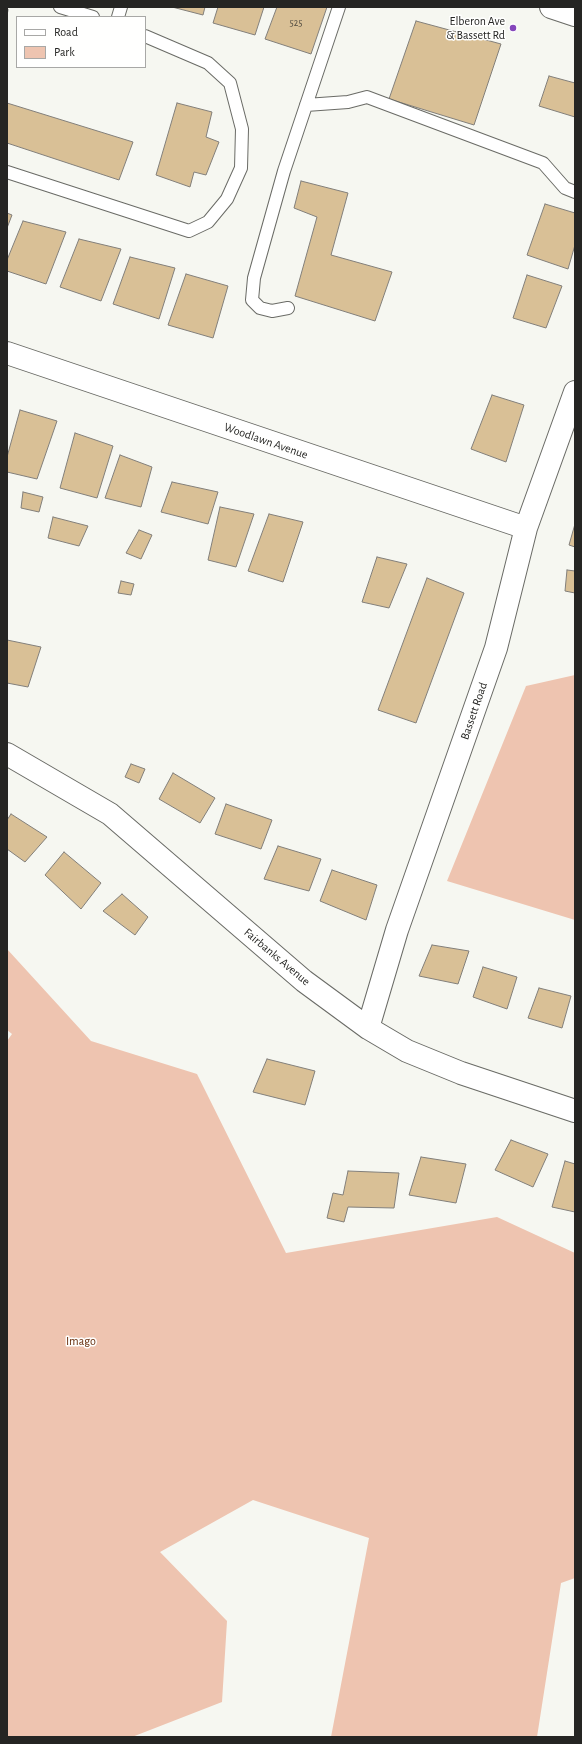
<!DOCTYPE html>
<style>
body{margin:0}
#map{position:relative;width:582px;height:1744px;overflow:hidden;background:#f6f7f1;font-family:"Alegreya Sans",sans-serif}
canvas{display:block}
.frame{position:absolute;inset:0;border:8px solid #252523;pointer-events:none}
.legend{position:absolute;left:16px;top:16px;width:130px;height:52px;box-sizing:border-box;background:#fffffe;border:1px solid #a8a8a6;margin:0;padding:5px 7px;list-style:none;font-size:12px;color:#252523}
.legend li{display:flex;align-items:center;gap:8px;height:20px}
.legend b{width:20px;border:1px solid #a8a8a6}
</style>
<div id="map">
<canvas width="582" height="1744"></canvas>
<div class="frame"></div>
<ul class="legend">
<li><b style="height:5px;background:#fff"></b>Road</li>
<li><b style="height:11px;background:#eec4b0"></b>Park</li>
</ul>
</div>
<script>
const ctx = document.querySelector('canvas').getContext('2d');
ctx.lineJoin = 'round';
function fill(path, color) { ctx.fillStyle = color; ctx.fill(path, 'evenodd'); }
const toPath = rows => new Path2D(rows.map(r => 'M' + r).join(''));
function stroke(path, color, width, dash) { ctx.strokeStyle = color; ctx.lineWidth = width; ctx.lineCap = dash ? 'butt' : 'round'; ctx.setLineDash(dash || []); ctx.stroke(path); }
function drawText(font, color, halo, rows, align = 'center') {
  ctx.font = font + ' "Alegreya Sans",sans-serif'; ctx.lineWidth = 3; ctx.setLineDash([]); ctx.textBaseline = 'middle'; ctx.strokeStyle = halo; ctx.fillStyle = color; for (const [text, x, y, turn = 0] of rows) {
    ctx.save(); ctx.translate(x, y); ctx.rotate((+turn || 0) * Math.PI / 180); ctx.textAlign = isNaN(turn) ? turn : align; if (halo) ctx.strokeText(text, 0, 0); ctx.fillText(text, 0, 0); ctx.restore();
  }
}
fill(toPath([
 [575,675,575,920,447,881,526,686],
 [7,949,91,1041,197,1074,286,1253,497,1217,575,1253,575,1578,561,1583,537,1737,331,1737,369,1538,253,1500,160,1552,227,1621,222,1702,132,1737,7,1737,7,1041,12,1034,7,1030]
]), '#eec4b0');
const building = toPath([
 [172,7,205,7,203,15,172,7],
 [218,7,264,7,255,35,213,23,218,7],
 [277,7,327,7,311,54,265,39,277,7],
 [416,21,501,44,474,125,389,99,416,21],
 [549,76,575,83,575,117,539,106,549,76],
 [7,103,133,142,119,180,7,143,7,103],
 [177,103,212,112,206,137,219,142,206,175,194,172,190,187,156,175,177,103],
 [301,181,348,193,331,255,392,272,375,321,295,296,317,217,294,208,301,181],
 [545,204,575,213,575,245,568,269,527,255,545,204],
 [7,213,12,215,7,228,7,213],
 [23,221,66,232,46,284,7,271,7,260,23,221],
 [79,239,121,249,101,301,60,287,79,239],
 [130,257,175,268,159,319,113,304,130,257],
 [186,274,228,286,213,338,168,325,186,274],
 [527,275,562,286,546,328,513,318,527,275],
 [492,395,524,405,506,462,471,449,492,395],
 [20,410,57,421,37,479,7,472,7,457,20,410],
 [75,433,113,446,97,498,60,488,75,433],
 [120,455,152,467,141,507,105,498,120,455],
 [172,482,218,492,208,524,161,512,172,482],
 [23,492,43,497,39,512,21,508,23,492],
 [220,507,254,514,236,567,208,560,220,507],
 [269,514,303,522,283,582,248,571,269,514],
 [53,517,88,526,79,546,48,538,53,517],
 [575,524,575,547,569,545,575,524],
 [139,530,152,535,141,559,126,553,139,530],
 [377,557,407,564,389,608,362,602,377,557],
 [567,570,575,571,575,593,565,591,567,570],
 [427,578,464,593,416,723,378,710,427,578],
 [121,581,134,584,131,595,118,593,121,581],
 [7,640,41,647,28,687,7,683,7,640],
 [131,764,145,769,139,783,125,777,131,764],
 [173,773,215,798,200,823,159,799,173,773],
 [226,804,272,820,261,849,215,834,226,804],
 [11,814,47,837,25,862,7,849,7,820,11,814],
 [278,846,321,859,309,891,264,879,278,846],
 [64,852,101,883,81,909,45,875,64,852],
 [332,870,377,885,366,920,320,901,332,870],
 [122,894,148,917,135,935,103,911,122,894],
 [432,945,469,951,458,984,419,976,432,945],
 [483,967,517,977,507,1009,473,997,483,967],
 [539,988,571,996,562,1028,528,1018,539,988],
 [267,1059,315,1071,305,1105,253,1092,267,1059],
 [511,1140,548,1154,533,1187,495,1170,511,1140],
 [421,1157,466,1164,456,1203,409,1195,421,1157],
 [565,1161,575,1164,575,1212,552,1207,565,1161],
 [348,1171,399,1173,394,1208,348,1207,344,1222,327,1218,333,1193,343,1195,348,1171]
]);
fill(building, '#d9c096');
stroke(building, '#827f7a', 1);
const service = toPath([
 [60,7,93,17],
 [118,17,121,7],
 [306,105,348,102,367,97,543,163,565,188,575,192],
 [7,172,189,231,208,222,227,199,241,168,242,129,230,83,208,63,145,36],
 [288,308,272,311,260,308,252,300,254,278,284,171,339,7]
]);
const minor = toPath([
 [7,353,526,528],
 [7,754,110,814,304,981,368,1028,407,1051,461,1073,575,1111],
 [368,1028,397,930,496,648,526,528,575,392]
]);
const tertiary = toPath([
 [551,7,575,15]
]);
stroke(service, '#6a6b66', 14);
stroke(minor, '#6a6b66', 24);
stroke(tertiary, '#6a6b66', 24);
stroke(toPath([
 [7,12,8,7]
]), '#9d9e99', 2.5, [3, 3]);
stroke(service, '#fff', 12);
stroke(minor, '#fff', 22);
stroke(tertiary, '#fff', 22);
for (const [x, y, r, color] of [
 [513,28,4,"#8546bb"]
]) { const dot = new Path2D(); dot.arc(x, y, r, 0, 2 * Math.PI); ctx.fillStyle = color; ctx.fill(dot); stroke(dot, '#fffffe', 1.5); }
drawText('10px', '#524c40', null, [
 ["525",296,23]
]);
drawText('12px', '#252523', '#fffffe', [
 ["Elberon Ave",505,21],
 ["& Bassett Rd",505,35]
], 'right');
drawText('12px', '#252523', '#fffffe', [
 ["Woodlawn Avenue",266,441,19],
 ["Bassett Road",474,711,-71],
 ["Fairbanks Avenue",277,957,40]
]);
drawText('12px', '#662d0b', '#fffffe', [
 ["Imago",81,1341]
]);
</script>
